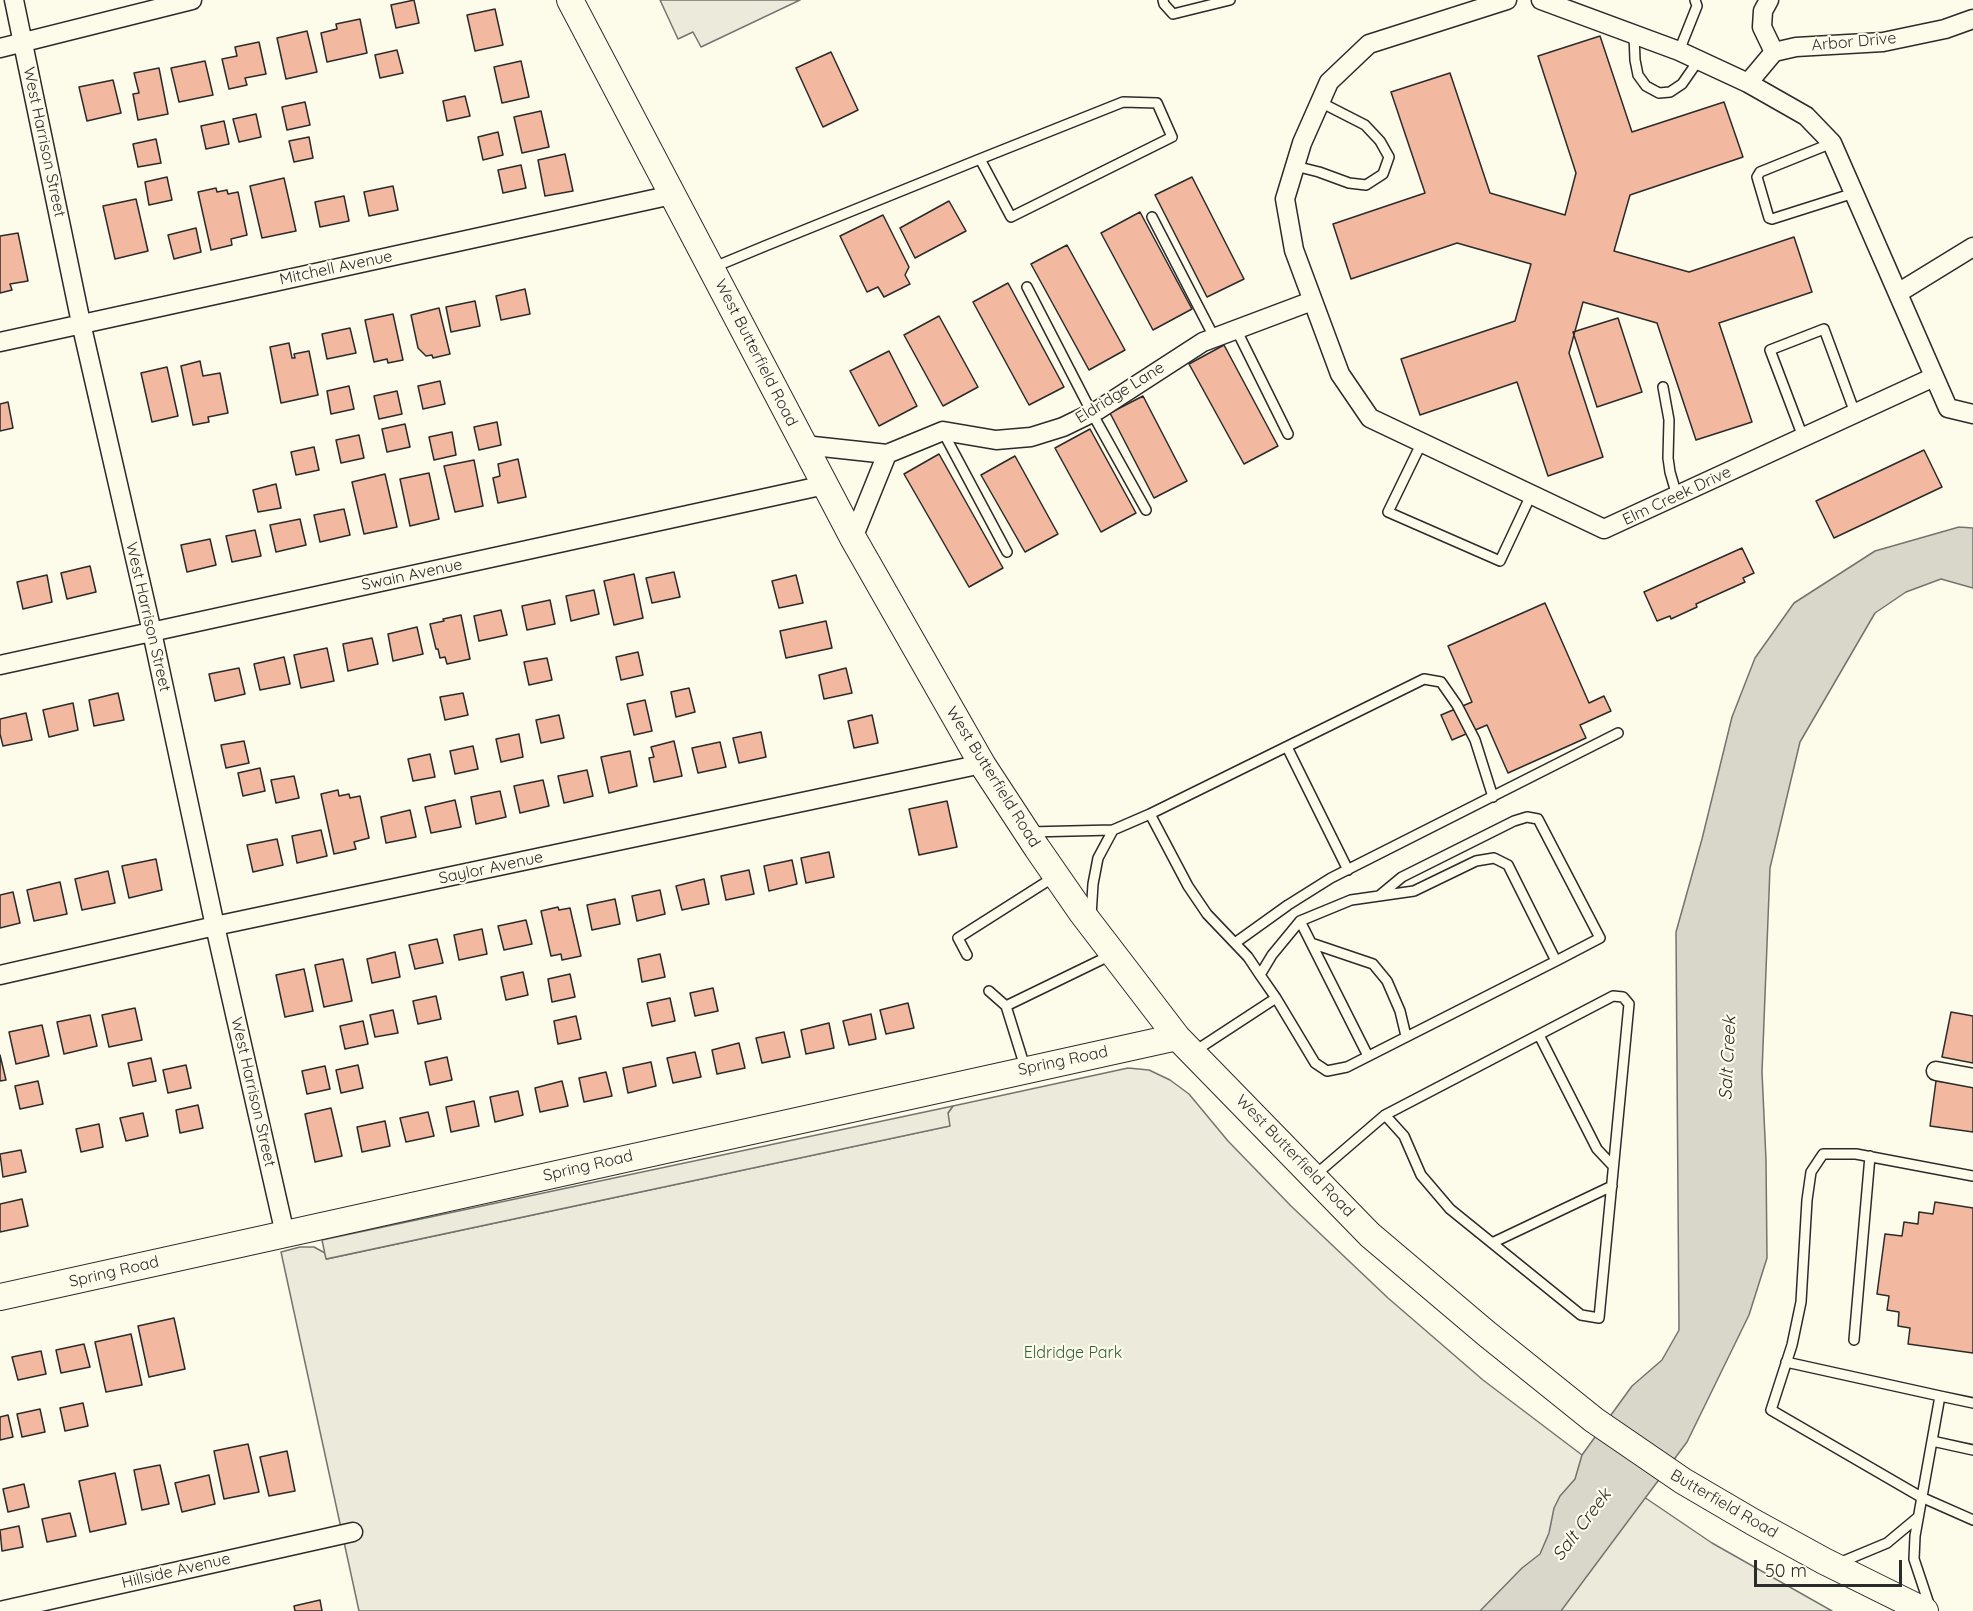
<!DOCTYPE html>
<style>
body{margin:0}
#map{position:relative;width:1973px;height:1611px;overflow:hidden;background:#fdfbea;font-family:Quicksand,sans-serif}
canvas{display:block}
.scale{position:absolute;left:1754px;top:1560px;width:148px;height:27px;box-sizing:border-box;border:3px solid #2b2b2b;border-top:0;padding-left:8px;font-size:18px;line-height:21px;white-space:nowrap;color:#2b2b2b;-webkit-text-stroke:4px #fdfbea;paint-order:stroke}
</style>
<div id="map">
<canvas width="1973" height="1611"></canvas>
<div class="scale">50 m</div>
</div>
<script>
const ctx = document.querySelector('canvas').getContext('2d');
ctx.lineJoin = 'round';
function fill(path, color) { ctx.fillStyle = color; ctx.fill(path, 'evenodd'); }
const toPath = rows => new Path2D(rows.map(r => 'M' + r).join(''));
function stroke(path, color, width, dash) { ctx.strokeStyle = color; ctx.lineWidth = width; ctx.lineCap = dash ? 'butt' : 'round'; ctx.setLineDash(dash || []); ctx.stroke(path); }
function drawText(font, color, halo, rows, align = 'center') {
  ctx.font = font + ' Quicksand,sans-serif'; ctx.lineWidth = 4.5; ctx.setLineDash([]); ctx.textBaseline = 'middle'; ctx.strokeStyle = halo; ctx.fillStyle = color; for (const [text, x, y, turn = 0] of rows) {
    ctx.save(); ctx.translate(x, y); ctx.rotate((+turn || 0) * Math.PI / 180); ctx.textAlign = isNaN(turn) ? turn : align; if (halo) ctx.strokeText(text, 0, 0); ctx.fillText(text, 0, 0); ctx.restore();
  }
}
const green = toPath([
 [1128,1068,1149,1070,1170,1080,1189,1094,1228,1141,1291,1206,1388,1298,1483,1380,1582,1455,1712,1543,1832,1611,359,1611,281,1252,300,1247,314,1247,325,1253,327,1259,949,1126,948,1113,953,1106,1128,1068]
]);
fill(green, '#ecebdb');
stroke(green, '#74746e', 1.5);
const parking = toPath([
 [660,0,800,0,701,47,693,32,678,39,660,0],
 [953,1106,948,1113,950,1126,326,1259,322,1240,953,1106]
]);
fill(parking, '#eceadb');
stroke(parking, '#74746e', 1.5);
const water = toPath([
 [1959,527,1973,528,1973,588,1941,579,1906,592,1875,613,1800,742,1770,868,1762,1072,1766,1160,1767,1258,1749,1315,1687,1442,1561,1611,1480,1611,1522,1568,1540,1554,1549,1533,1554,1508,1560,1496,1575,1479,1582,1455,1632,1386,1662,1360,1679,1330,1676,932,1702,839,1732,717,1755,658,1794,603,1875,551,1959,527]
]);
fill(water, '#d8d7c9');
stroke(water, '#74746e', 1.5);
const building = toPath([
 [414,0,419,23,396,28,391,5,414,0],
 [495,9,503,45,475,51,467,15,495,9],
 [360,19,367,53,327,62,321,33,337,29,336,24,360,19],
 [307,31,317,72,286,79,277,38,307,31],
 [1600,36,1632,132,1724,102,1743,157,1630,195,1614,251,1689,272,1794,237,1812,292,1719,323,1752,422,1696,440,1657,323,1583,302,1569,353,1603,457,1548,476,1517,382,1420,415,1401,359,1515,321,1531,264,1457,243,1351,279,1333,224,1425,193,1391,92,1450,73,1490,193,1565,215,1576,173,1538,56,1600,36],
 [259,42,266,74,245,78,247,85,229,89,222,59,237,56,235,47,259,42],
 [397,50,403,73,380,78,375,55,397,50],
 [831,52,858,110,823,127,796,68,831,52],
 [205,61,213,95,179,102,171,68,205,61],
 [521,61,529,97,502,103,494,67,521,61],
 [159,68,168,114,138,120,133,94,139,93,134,73,159,68],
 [113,80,121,113,87,121,79,87,113,80],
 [465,96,470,116,447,121,443,101,465,96],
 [305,102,310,125,287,130,282,107,305,102],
 [541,111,549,147,522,153,514,117,541,111],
 [256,114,261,137,239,142,233,119,256,114],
 [224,121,229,144,206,149,201,126,224,121],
 [498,132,503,155,483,160,478,137,498,132],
 [309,137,313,158,294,162,289,141,309,137],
 [156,139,161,163,138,167,133,144,156,139],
 [565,154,573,191,545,196,538,160,565,154],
 [521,165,526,188,503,193,498,170,521,165],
 [167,177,172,200,149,205,145,182,167,177],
 [1192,177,1244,279,1207,297,1155,195,1192,177],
 [284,178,296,231,262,238,250,186,284,178],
 [393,186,398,210,369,216,364,192,393,186],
 [216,188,217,192,227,190,228,194,238,192,247,235,231,239,232,245,211,250,198,192,216,188],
 [344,196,349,221,320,227,315,202,344,196],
 [136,199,148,251,115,259,103,206,136,199],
 [949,201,966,231,915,258,900,228,949,201],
 [1140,212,1192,309,1153,330,1101,233,1140,212],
 [883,215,909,267,905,275,910,284,884,297,878,287,867,292,840,236,883,215],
 [196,228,201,252,174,259,168,235,196,228],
 [18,233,28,281,10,284,12,290,0,293,0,236,18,233],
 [1067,245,1125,350,1089,370,1031,264,1067,245],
 [1008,283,1064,387,1029,405,973,302,1008,283],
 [525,289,530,314,501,320,496,296,525,289],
 [475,301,480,326,451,332,446,307,475,301],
 [439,308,450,354,433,358,432,355,426,356,418,348,411,315,439,308],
 [393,314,403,360,388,363,387,359,374,362,365,320,393,314],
 [939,316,978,387,943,406,904,335,939,316],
 [1618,318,1642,392,1597,407,1573,332,1618,318],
 [350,328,356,353,327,359,322,334,350,328],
 [289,343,292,358,295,358,294,354,309,351,318,395,281,403,270,347,289,343],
 [1224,345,1278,446,1244,464,1189,364,1224,345],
 [889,351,917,406,879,426,850,371,889,351],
 [200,361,203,376,220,373,228,413,208,417,209,422,193,425,181,366,200,361],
 [167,367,178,416,152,422,141,373,167,367],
 [440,381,445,404,423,409,418,386,440,381],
 [349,386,354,409,331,414,327,391,349,386],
 [397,391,402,414,379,419,374,396,397,391],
 [1143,396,1187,481,1154,498,1110,413,1143,396],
 [8,402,13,428,0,431,0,404,8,402],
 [497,422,501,445,479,450,474,427,497,422],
 [405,424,410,447,387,452,382,429,405,424],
 [1090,429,1136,513,1101,532,1055,448,1090,429],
 [452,432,456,455,434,460,429,437,452,432],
 [359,435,364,458,341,463,336,440,359,435],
 [314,447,319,470,296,475,291,452,314,447],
 [1924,450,1942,487,1834,538,1816,501,1924,450],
 [939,454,1003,568,969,587,904,474,939,454],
 [1015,456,1058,534,1025,552,981,475,1015,456],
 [518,459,526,497,498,503,493,478,500,476,498,464,518,459],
 [474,460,483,506,455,512,444,466,474,460],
 [429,473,439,519,410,526,400,479,429,473],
 [385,474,397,527,364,534,352,482,385,474],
 [276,484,281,508,258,512,253,490,276,484],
 [344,509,350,535,320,542,314,515,344,509],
 [300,519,306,545,276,552,270,525,300,519],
 [255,530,261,556,232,562,226,536,255,530],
 [210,539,216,565,187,572,181,545,210,539],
 [1742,548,1754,573,1743,578,1745,582,1696,604,1697,607,1671,619,1670,616,1657,621,1644,592,1742,548],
 [90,566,96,592,67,599,61,573,90,566],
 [674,572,680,597,652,603,646,578,674,572],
 [634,574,643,618,614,625,604,581,634,574],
 [47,575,52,602,23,609,17,582,47,575],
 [796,575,803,603,779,608,772,581,796,575],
 [594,590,599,614,571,621,566,596,594,590],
 [550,600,555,624,527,630,522,606,550,600],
 [1545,603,1589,703,1604,696,1611,711,1580,725,1586,738,1508,773,1487,725,1452,740,1441,715,1472,702,1448,646,1545,603],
 [501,610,507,635,479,641,474,616,501,610],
 [461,615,470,659,447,664,445,657,440,658,438,649,436,649,430,624,444,621,443,619,461,615],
 [826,621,832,648,786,658,780,631,826,621],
 [417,627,423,654,393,661,388,634,417,627],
 [372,638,378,664,348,671,343,644,372,638],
 [327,648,334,681,301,688,294,655,327,648],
 [638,652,643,675,621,680,616,657,638,652],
 [284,657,290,684,260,690,254,664,284,657],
 [547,658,552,680,529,685,524,662,547,658],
 [239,668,245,694,215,701,209,674,239,668],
 [846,668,852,693,824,699,819,675,846,668],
 [689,688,695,712,676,717,671,692,689,688],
 [118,693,124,720,94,726,89,700,118,693],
 [463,693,468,715,445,720,440,697,463,693],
 [645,700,652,731,634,735,627,704,645,700],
 [73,703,78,730,49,737,43,710,73,703],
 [26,713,32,740,3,746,0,734,0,719,26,713],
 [559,715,564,738,541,743,536,720,559,715],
 [872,715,878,743,854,748,848,721,872,715],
 [761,732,766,757,739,763,733,738,761,732],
 [519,734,523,757,501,762,496,739,519,734],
 [244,741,249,763,226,768,221,745,244,741],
 [674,741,682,776,654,782,649,758,654,757,651,747,674,741],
 [720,742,726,767,698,773,692,748,720,742],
 [473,746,478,769,455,774,450,751,473,746],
 [630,751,637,786,609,793,601,757,630,751],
 [430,754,435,777,413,781,408,759,430,754],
 [260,768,265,791,243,796,238,773,260,768],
 [587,770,593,796,564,803,558,776,587,770],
 [294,776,299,798,276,803,271,780,294,776],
 [543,780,549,806,520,813,514,786,543,780],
 [338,790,339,796,349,794,350,798,360,796,369,838,354,842,356,849,334,854,321,794,338,790],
 [500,791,506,817,476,824,471,797,500,791],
 [455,800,461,827,431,833,425,807,455,800],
 [947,801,957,847,919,855,909,809,947,801],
 [410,810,416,837,386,843,381,817,410,810],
 [321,830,327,856,297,863,292,836,321,830],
 [277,839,283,865,253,872,247,845,277,839],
 [829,852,834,877,806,883,801,858,829,852],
 [156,859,162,890,129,898,122,866,156,859],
 [792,860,797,884,769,891,764,866,792,860],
 [749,870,754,894,726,900,721,876,749,870],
 [108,871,115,903,82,910,75,879,108,871],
 [704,879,709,904,682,910,676,886,704,879],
 [60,882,67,914,34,921,27,890,60,882],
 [660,890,665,914,637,921,632,896,660,890],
 [13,892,20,923,0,928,0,895,13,892],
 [615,899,620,924,592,930,587,905,615,899],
 [558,907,559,910,570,908,581,956,562,960,561,954,551,956,541,911,558,907],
 [526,920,532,944,504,950,498,926,526,920],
 [482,929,487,954,459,960,454,935,482,929],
 [437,939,443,963,415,969,409,945,437,939],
 [395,952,400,977,372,983,367,959,395,952],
 [660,954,665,977,642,982,638,959,660,954],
 [343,959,352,1001,324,1007,315,965,343,959],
 [304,969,313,1011,285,1017,276,975,304,969],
 [523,972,528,995,506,1000,501,977,523,972],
 [570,974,575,997,552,1002,548,979,570,974],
 [713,988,718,1011,695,1016,690,993,713,988],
 [436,996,441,1019,418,1024,413,1001,436,996],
 [670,998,675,1021,652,1026,647,1003,670,998],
 [908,1003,914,1028,886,1034,880,1010,908,1003],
 [135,1008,142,1040,109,1047,102,1015,135,1008],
 [393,1010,398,1033,375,1037,370,1015,393,1010],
 [1951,1012,1973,1016,1973,1063,1942,1057,1951,1012],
 [871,1014,876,1039,849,1045,843,1021,871,1014],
 [90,1015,97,1046,64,1054,57,1022,90,1015],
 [576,1016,581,1039,558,1044,554,1021,576,1016],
 [363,1021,368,1044,345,1049,340,1026,363,1021],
 [829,1023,834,1048,806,1054,801,1030,829,1023],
 [42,1025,49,1056,16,1064,9,1032,42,1025],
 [784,1032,790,1057,762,1063,756,1038,784,1032],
 [739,1043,745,1068,717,1074,712,1050,739,1043],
 [695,1052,701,1077,673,1083,667,1058,695,1052],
 [0,1055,6,1080,0,1081,0,1055],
 [447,1057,452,1080,430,1085,425,1062,447,1057],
 [151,1058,156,1081,133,1086,128,1063,151,1058],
 [651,1062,656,1086,628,1093,623,1068,651,1062],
 [186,1065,191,1088,168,1093,163,1070,186,1065],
 [358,1065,363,1088,341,1093,336,1070,358,1065],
 [325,1066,330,1089,307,1094,302,1071,325,1066],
 [606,1072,612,1096,584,1102,579,1078,606,1072],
 [38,1081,43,1104,20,1109,15,1086,38,1081],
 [562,1081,568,1106,540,1112,535,1088,562,1081],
 [1936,1081,1973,1086,1973,1132,1930,1126,1936,1081],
 [518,1091,523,1115,495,1122,490,1097,518,1091],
 [474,1101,479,1126,451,1132,446,1107,474,1101],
 [198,1105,203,1128,180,1133,176,1110,198,1105],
 [331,1108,342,1156,315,1162,305,1114,331,1108],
 [428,1112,434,1136,406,1142,400,1118,428,1112],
 [143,1113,148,1136,126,1141,120,1118,143,1113],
 [385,1121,390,1146,362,1152,357,1127,385,1121],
 [99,1124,103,1147,81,1152,76,1129,99,1124],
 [21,1150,26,1172,3,1177,0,1154,21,1150],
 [22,1199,28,1226,0,1232,0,1204,22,1199],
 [1935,1202,1973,1208,1973,1353,1908,1344,1910,1328,1898,1326,1899,1312,1887,1310,1889,1296,1877,1294,1885,1234,1902,1236,1904,1222,1918,1224,1919,1212,1933,1214,1935,1202],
 [174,1318,185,1369,149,1377,138,1326,174,1318],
 [131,1334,142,1385,106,1392,95,1342,131,1334],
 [84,1344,90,1367,61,1373,56,1350,84,1344],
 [41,1351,46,1374,18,1380,12,1357,41,1351],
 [83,1403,88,1426,65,1431,60,1408,83,1403],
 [40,1409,45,1432,22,1437,17,1414,40,1409],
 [8,1415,13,1437,0,1440,0,1417,8,1415],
 [248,1444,259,1492,224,1499,214,1451,248,1444],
 [287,1451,295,1491,269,1496,260,1457,287,1451],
 [160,1465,169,1504,142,1510,134,1470,160,1465],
 [115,1473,126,1524,90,1532,79,1481,115,1473],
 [209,1475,215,1504,182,1512,175,1483,209,1475],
 [24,1484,29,1507,8,1512,3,1489,24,1484],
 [70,1513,76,1536,47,1542,42,1519,70,1513],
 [19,1526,23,1547,2,1551,0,1530,19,1526],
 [320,1600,322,1611,295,1611,294,1606,320,1600]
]);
fill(building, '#f2b8a0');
stroke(building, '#2b2b2b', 1.5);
const lane = toPath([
 [1163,0,1164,4,1173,14,1230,0],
 [1634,34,1635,60,1638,75,1646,86,1659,93,1670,92,1682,84,1698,61],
 [1679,51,1697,6,1695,0],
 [1832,143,1760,172,1757,177,1769,218,1772,219,1854,193],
 [1295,166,1319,172,1349,183,1366,185,1383,174,1389,157,1380,141,1365,125,1320,102],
 [1152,217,1214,337],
 [712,268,765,246,980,159,1123,102,1157,103,1172,137,1011,217,980,159],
 [1027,287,1092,413,1146,510],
 [1236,329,1288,434],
 [1663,387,1669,420,1668,458,1670,472,1677,496],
 [943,432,1007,552],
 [1803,437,1770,350,1824,329,1855,413],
 [1422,442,1388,512,1500,561,1531,495],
 [1287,747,1348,870],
 [1150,814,1188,886,1207,914,1248,957,1260,975,1276,998,1315,1063,1327,1071,1347,1067,1556,961,1508,865,1494,858,1476,861,1414,891,1351,900,1300,921,1272,955,1260,975],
 [1029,832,1113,830,1150,814,1424,679,1441,682,1457,705,1475,740,1493,797],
 [1379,896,1402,877,1514,821,1527,817,1538,819,1600,938,1556,961],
 [1091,916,1093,884,1098,858,1113,830],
 [1300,921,1368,1056],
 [1235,943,1288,905,1331,878,1618,733],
 [1311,943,1373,964,1387,981,1400,1011,1406,1036],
 [967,955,958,938,1054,877],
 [989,991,1006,1006],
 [1539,1035,1597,1149,1613,1166],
 [1195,1051,1276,998],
 [1025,1067,1006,1006,1111,955],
 [1314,1176,1385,1115,1613,996,1623,997,1629,1004,1599,1318,1581,1315,1450,1209,1421,1175,1404,1136,1385,1115],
 [1973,1176,1856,1154,1823,1154,1811,1172,1807,1200,1801,1302,1792,1345,1771,1410,1921,1497,1973,1520],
 [1492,1243,1612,1186],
 [1854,1340,1870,1156],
 [1786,1362,1940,1396],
 [1932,1441,1973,1450],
 [1839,1563,1887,1543,1917,1518],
 [1930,1607,1914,1559,1915,1536,1940,1396,1973,1403]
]);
const street = toPath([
 [14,0,81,323,152,632,215,926,285,1234],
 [1507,0,1369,44,1329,82,1302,143,1285,199,1294,250,1340,374,1370,418,1604,529,1934,377],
 [1541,0,1679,51,1748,83,1806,116,1832,143,1948,408,1973,414],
 [1769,0,1763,11,1762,27,1774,52],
 [0,48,192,0],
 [1748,83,1774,52,1796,47,1883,42,1945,29,1973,19],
 [1898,293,1973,247],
 [0,342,672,195],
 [804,445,887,454,943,431,996,440,1031,437,1063,427,1098,410,1203,342,1312,301],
 [853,538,887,454],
 [0,665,825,485],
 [0,975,215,926,982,764],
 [1936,1071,1973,1078],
 [0,1611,353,1532]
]);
const secondary = toPath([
 [570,0,853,538,982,764,1037,848,1082,913,1177,1037,1370,1235,1487,1334,1594,1420,1683,1481,1753,1522,1824,1561,1925,1611],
 [0,1297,1177,1037]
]);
stroke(lane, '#2b2b2b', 12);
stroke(street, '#2b2b2b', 21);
stroke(secondary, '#2b2b2b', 28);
stroke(lane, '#fdfbea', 9);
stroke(street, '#fdfbea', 18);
stroke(secondary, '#fdfbea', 26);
drawText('16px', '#2b2b2b', '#fdfbea', [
 ["Arbor Drive",1854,42,-5],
 ["West Harrison Street",44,142,78],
 ["Mitchell Avenue",336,268,-12],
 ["West Butterfield Road",756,353,63],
 ["Eldridge Lane",1120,393,-32],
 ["Elm Creek Drive",1677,496,-25],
 ["Swain Avenue",412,575,-12],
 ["West Harrison Street",148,617,77],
 ["West Butterfield Road",993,777,58],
 ["Saylor Avenue",491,868,-12],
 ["Spring Road",1063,1061,-12],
 ["West Harrison Street",253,1092,77],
 ["West Butterfield Road",1295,1156,46],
 ["Spring Road",588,1166,-13],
 ["Spring Road",114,1272,-13],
 ["Butterfield Road",1724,1504,30],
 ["Hillside Avenue",176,1571,-13]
]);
drawText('16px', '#34623c', '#fdfbea', [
 ["Eldridge Park",1073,1353]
]);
drawText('italic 18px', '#2b2b2b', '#fdfbea', [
 ["Salt Creek",1728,1058,-87],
 ["Salt Creek",1582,1525,-53]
]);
</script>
